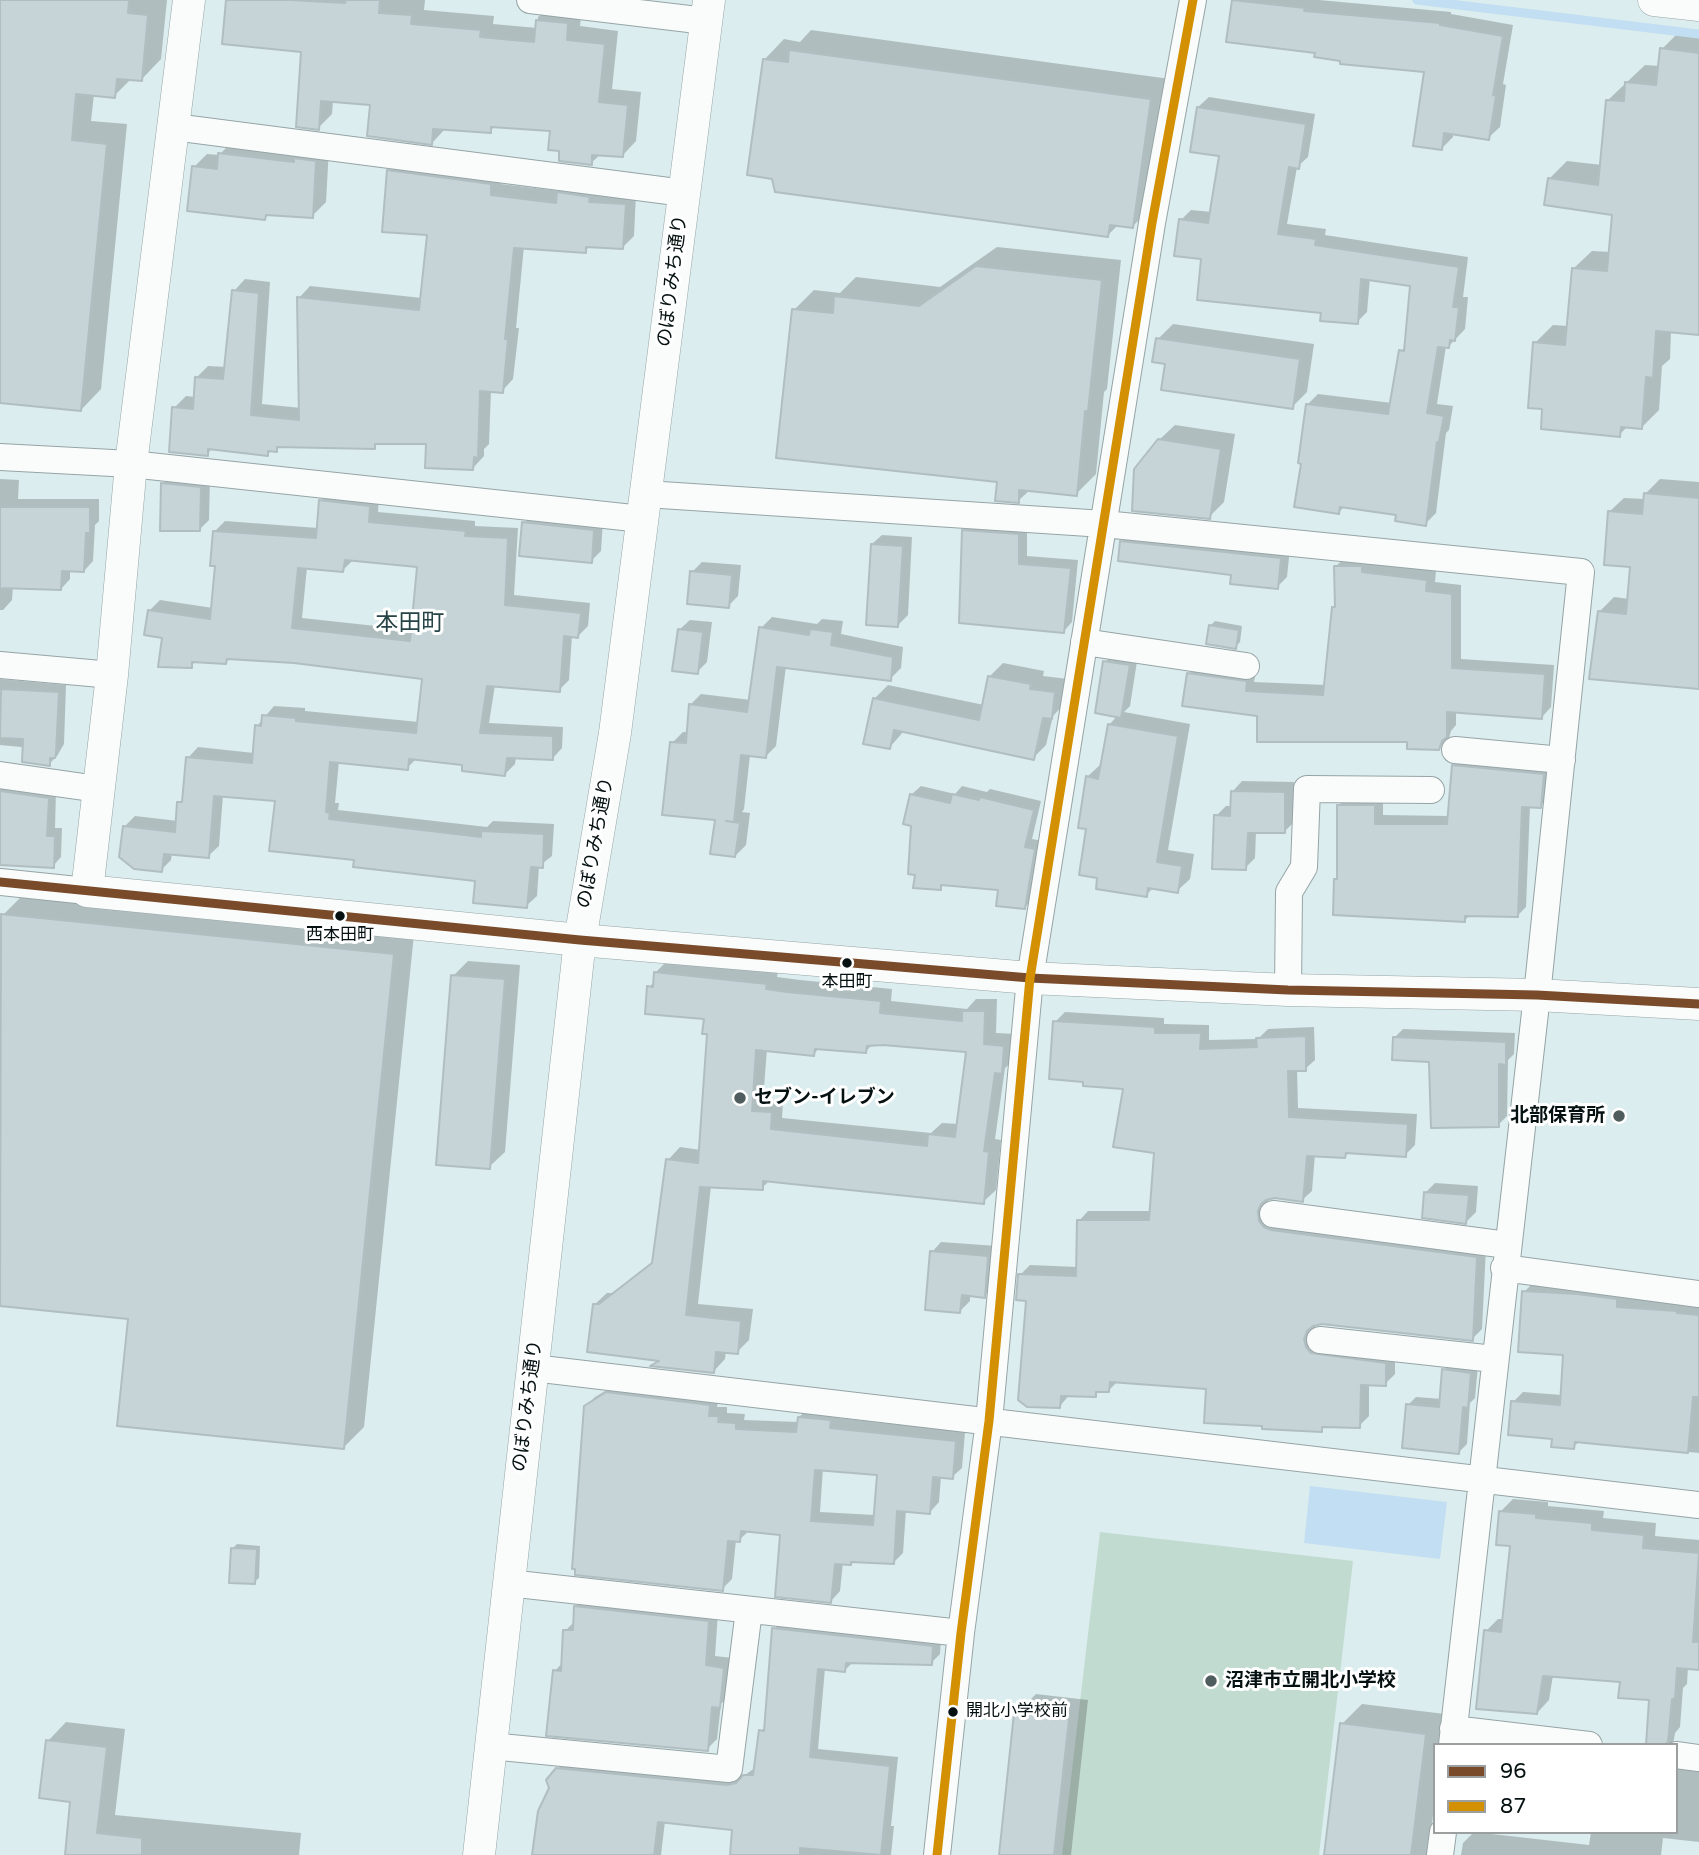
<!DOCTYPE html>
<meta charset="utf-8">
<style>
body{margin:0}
#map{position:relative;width:1699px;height:1855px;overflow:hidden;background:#dbedee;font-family:"Varela Round",sans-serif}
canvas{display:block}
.legend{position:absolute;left:1433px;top:1743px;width:245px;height:91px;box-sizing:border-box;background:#fff;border:2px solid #9b9fa0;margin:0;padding:9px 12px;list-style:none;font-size:21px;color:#051011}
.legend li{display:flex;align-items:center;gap:14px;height:35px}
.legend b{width:35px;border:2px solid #9b9fa0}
</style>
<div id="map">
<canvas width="1699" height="1855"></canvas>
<ul class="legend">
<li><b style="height:9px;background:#7a4b2a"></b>96</li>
<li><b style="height:9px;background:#d39003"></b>87</li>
</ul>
</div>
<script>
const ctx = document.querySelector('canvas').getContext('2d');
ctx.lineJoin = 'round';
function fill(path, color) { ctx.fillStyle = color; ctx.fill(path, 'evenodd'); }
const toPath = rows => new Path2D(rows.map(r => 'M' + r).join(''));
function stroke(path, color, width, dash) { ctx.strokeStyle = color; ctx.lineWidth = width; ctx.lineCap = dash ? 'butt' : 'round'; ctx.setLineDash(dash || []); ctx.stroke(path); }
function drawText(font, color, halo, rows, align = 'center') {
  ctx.font = font + ' "Varela Round","Noto Sans JP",sans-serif'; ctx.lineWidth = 6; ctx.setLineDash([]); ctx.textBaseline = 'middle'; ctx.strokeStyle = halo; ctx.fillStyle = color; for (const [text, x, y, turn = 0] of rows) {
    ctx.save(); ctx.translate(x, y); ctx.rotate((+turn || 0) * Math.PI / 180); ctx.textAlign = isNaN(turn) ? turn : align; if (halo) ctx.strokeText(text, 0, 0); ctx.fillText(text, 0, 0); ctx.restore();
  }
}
fill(toPath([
 [1100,1532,1353,1561,1319,1855,1062,1855]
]), '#c2dbd0');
fill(toPath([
 [1310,1486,1447,1502,1440,1559,1304,1543]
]), '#c2def2');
fill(toPath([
 [0,0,167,0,161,59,141,80,131,79,114,96,94,94,91,121,127,124,101,389,81,410,0,402],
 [228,0,425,0,424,10,494,16,493,24,537,28,538,17,553,3,582,7,580,26,618,31,612,89,641,92,636,141,622,156,601,154,591,163,561,150,552,129,495,126,490,131,446,128,432,143,372,103,333,100,332,114,318,128,302,50],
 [1233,0,1319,0,1451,12,1451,14,1513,25,1503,84,1506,85,1500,127,1488,138,1453,133,1453,137,1441,149,1426,70,1342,59,1317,52,1228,41],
 [811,30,1170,79,1153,206,1133,226,1118,225,1108,235,764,60,784,39,800,42],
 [1680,31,1699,33,1699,333,1671,331,1670,359,1662,366,1659,410,1641,428,1628,426,1619,435,1544,407,1535,343,1553,325,1568,326,1574,268,1592,251,1610,252,1614,214,1549,179,1567,161,1602,165,1608,100,1645,65,1660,66,1662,49],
 [1209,97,1315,114,1308,157,1297,167,1287,224,1326,229,1325,235,1468,257,1463,297,1468,297,1465,329,1448,347,1446,346,1437,404,1453,406,1449,430,1446,433,1436,513,1425,524,1398,513,1345,506,1338,513,1303,462,1307,405,1318,394,1392,403,1401,351,1406,346,1412,285,1370,278,1367,312,1357,322,1322,312,1203,258,1181,220,1191,210,1212,212,1221,155,1198,107],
 [233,141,329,148,326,202,312,216,269,213,264,218,194,167,207,154,219,155],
 [400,160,502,173,501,184,560,191,570,182,636,193,634,236,623,247,591,245,585,251,524,246,516,328,519,328,513,379,502,391,491,390,489,444,484,449,484,456,473,468,427,442,380,442,374,447,280,446,267,454,213,448,207,454,174,408,186,396,195,397,197,377,208,366,226,367,234,291,245,279,270,282,262,404,301,408,299,298,310,286,422,298,429,233,388,171],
 [997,247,1121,260,1107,389,1104,392,1096,474,1076,494,1030,490,1018,501,998,481,794,310,814,290,840,293,856,277,940,287],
 [1173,324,1314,344,1307,392,1292,407,1167,362,1158,339],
 [1175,425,1235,434,1224,502,1209,517,1159,440],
 [172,474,210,478,209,520,200,529,163,484],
 [0,479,19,480,18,499,99,499,99,521,95,525,93,561,84,571,70,570,70,579,61,589,13,586,12,600,3,610,0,610],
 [1660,479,1699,482,1699,687,1599,612,1614,597,1629,599,1632,565,1609,512,1624,498,1645,499,1645,494],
 [331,491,379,496,378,512,475,521,475,526,518,528,514,595,590,603,588,626,578,636,572,635,569,680,559,690,495,685,489,723,563,727,562,748,552,759,516,757,515,764,505,774,464,764,416,759,407,768,339,761,335,803,339,803,338,810,487,827,493,821,554,824,552,856,539,866,537,896,526,906,477,879,356,858,277,800,223,795,219,846,208,856,172,853,171,860,161,870,124,827,135,816,178,821,179,803,184,798,188,758,198,747,254,753,257,726,274,706,305,708,305,711,419,722,424,677,294,661,230,657,225,662,197,660,191,666,164,636,150,610,160,600,213,608,217,564,215,531,225,521,318,528,321,501],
 [354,559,419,566,413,630,302,618,307,567,343,570],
 [534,513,603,520,601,551,591,561,524,523],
 [972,523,1027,526,1027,556,1078,560,1072,622,1064,631,964,531],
 [1132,532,1290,548,1287,577,1277,587,1122,542],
 [882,535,912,537,908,615,898,625,872,544],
 [1346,557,1436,571,1435,582,1461,585,1461,659,1554,665,1551,707,1542,717,1456,711,1456,725,1451,731,1449,738,1439,748,1409,740,1259,715,1189,674,1198,664,1256,672,1254,682,1326,685,1334,608,1337,605,1336,566],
 [702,562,741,565,738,596,728,606,692,572],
 [772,617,817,624,822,619,843,621,841,634,903,647,901,668,890,679,786,666,776,746,765,757,750,755,744,809,742,812,750,813,746,845,735,856,716,819,672,743,683,732,689,732,690,705,701,694,751,700,761,628],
 [690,620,712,622,707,662,697,672,680,629],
 [1215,621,1242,626,1240,642,1235,647,1210,626],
 [1115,652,1138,655,1130,706,1124,712,1190,724,1168,850,1194,854,1190,879,1177,891,1154,887,1146,895,1099,877,1088,828,1087,777,1100,765,1102,765,1109,725,1118,715,1105,662],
 [1003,663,1044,671,1043,676,1068,679,1065,703,1053,716,1046,745,1033,758,904,731,890,747,875,698,888,685,984,705,989,677],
 [0,679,66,685,64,744,57,756,49,764,32,748,0,745],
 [1462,757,1552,766,1549,797,1540,806,1530,805,1526,907,1517,916,1471,914,1464,921,1338,878,1338,806,1347,797,1383,797,1383,815,1449,816,1453,766],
 [1242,781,1294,782,1294,822,1284,832,1256,831,1255,858,1245,868,1216,816,1226,806,1232,806,1233,791],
 [0,782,56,790,55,828,62,828,61,857,53,866,0,859],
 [921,786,955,794,962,786,987,792,990,789,1041,801,1032,839,1043,841,1033,899,1025,907,1000,888,945,884,940,888,916,873,912,794],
 [23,895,414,934,364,1427,344,1447,130,1318,0,1305,0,944,3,915],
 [668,960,778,972,777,977,800,980,892,989,891,1001,967,1009,976,999,997,999,996,1033,1016,1034,1014,1060,1005,1068,995,1139,1001,1140,996,1190,983,1202,770,1180,762,1188,711,1186,698,1304,753,1309,749,1340,737,1352,726,1351,725,1359,713,1372,654,1365,659,1359,594,1305,607,1293,613,1293,654,1261,668,1160,680,1147,701,1150,709,1033,706,1017,649,987,655,981,656,972],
 [873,1044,968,1051,958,1124,942,1123,931,1133,782,1118,783,1101,763,1100,767,1049,814,1054,820,1047,866,1051],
 [468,961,520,965,505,1152,489,1167,453,976],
 [1065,1012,1164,1018,1164,1024,1209,1025,1209,1040,1258,1039,1268,1029,1314,1027,1315,1060,1305,1069,1297,1069,1298,1108,1417,1114,1415,1145,1405,1155,1349,1152,1345,1156,1315,1154,1312,1191,1302,1200,1268,1198,1267,1209,1486,1248,1482,1329,1472,1339,1322,1323,1315,1324,1315,1337,1395,1354,1395,1374,1385,1384,1369,1383,1369,1416,1359,1426,1326,1425,1321,1430,1264,1424,1208,1388,1118,1381,1109,1390,1100,1390,1095,1395,1070,1394,1060,1406,1020,1275,1030,1265,1078,1267,1079,1221,1088,1211,1151,1211,1156,1151,1125,1087,1055,1022],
 [1403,1029,1515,1033,1514,1054,1508,1060,1507,1116,1498,1125,1430,1060,1394,1038],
 [1435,1183,1478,1186,1476,1212,1466,1222,1425,1193],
 [941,1242,997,1246,994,1286,984,1296,970,1294,970,1301,960,1311,932,1252],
 [1534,1282,1627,1289,1626,1298,1687,1301,1699,1305,1699,1453,1580,1441,1573,1447,1554,1437,1513,1402,1523,1392,1562,1395,1565,1353,1524,1292],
 [1452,1362,1478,1365,1475,1398,1470,1403,1467,1444,1459,1452,1408,1405,1416,1397,1442,1399,1444,1370],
 [617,1384,719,1396,717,1407,727,1407,727,1413,745,1414,744,1420,799,1422,799,1417,809,1408,840,1411,839,1418,965,1432,962,1468,952,1477,941,1476,939,1502,930,1512,906,1510,903,1553,894,1562,854,1560,851,1563,843,1562,840,1591,831,1601,782,1533,750,1530,739,1540,736,1540,732,1579,722,1589,585,1407,595,1397],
 [823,1468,879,1473,875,1515,820,1512],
 [1513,1499,1548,1502,1548,1506,1604,1511,1603,1518,1656,1523,1655,1536,1699,1540,1699,1668,1688,1667,1687,1684,1683,1688,1680,1727,1675,1733,1673,1745,1648,1745,1651,1699,1621,1681,1553,1675,1549,1700,1537,1713,1486,1631,1498,1619,1504,1619,1511,1544,1500,1512],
 [237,1544,260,1546,259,1578,254,1582,232,1549],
 [585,1597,718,1612,715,1656,733,1658,729,1696,721,1704,717,1739,707,1749,555,1671,563,1662,565,1631,575,1621,575,1607],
 [783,1620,941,1638,940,1654,931,1663,854,1661,845,1670,825,1668,818,1749,898,1757,891,1826,894,1826,891,1855,732,1855,734,1828,665,1821,661,1855,536,1855,558,1769,567,1760,737,1777,745,1775,756,1767,761,1731,766,1726,774,1629],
 [1036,1694,1088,1700,1071,1855,1001,1855,1016,1714],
 [1362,1704,1445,1714,1441,1745,1435,1745,1435,1800,1428,1855,1326,1855,1342,1724],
 [66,1722,125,1729,115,1815,301,1833,299,1855,67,1855,72,1800,48,1741],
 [1676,1752,1699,1759,1699,1842,1663,1838,1661,1855,1461,1855,1463,1843,1474,1832,1589,1845,1591,1832,1676,1832]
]), '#0003');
stroke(toPath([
 [1417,0,1699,34]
]), '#c2def2', 9);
const building = toPath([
 [0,0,129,0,128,13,148,15,142,81,117,79,115,98,76,94,72,140,107,144,81,411,0,403,0,0],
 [226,0,290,0,345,3,346,0,380,0,379,13,412,15,411,24,481,30,480,37,534,42,536,20,568,23,567,40,605,44,599,102,628,105,623,157,592,155,592,165,559,161,559,151,548,150,550,131,491,127,491,133,433,129,432,145,367,136,370,105,321,101,319,130,296,127,301,52,222,44,226,0],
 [1232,0,1305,8,1304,11,1440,23,1440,25,1503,36,1493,95,1496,96,1489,140,1444,133,1442,150,1413,146,1424,72,1340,64,1340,61,1314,57,1315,53,1226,42,1232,0],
 [1660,48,1699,53,1699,335,1656,331,1653,378,1646,377,1642,429,1621,427,1620,437,1541,429,1542,409,1528,408,1533,342,1565,345,1572,268,1607,271,1612,215,1544,205,1548,178,1598,185,1606,100,1624,101,1625,82,1656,85,1660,48],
 [789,50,1151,99,1133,228,1110,225,1108,237,775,192,772,179,747,175,763,59,788,62,789,50],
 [1197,107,1306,124,1299,169,1289,167,1278,234,1316,239,1315,245,1459,267,1453,307,1459,307,1455,341,1450,340,1449,348,1438,347,1427,413,1444,416,1439,442,1437,442,1426,526,1395,521,1396,515,1340,507,1339,514,1294,507,1301,464,1298,463,1306,404,1388,414,1399,350,1404,351,1410,286,1361,279,1358,324,1320,321,1321,313,1197,300,1201,259,1174,256,1179,219,1208,223,1219,156,1190,152,1197,107],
 [218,153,294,162,294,158,316,161,313,218,266,215,265,220,187,211,192,166,217,169,218,153],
 [387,170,491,184,491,195,556,203,557,192,590,197,589,202,626,204,623,249,586,247,586,253,514,248,505,339,508,339,503,393,480,391,478,458,474,457,473,470,425,468,426,444,375,444,375,449,277,447,277,452,268,451,268,456,208,449,208,456,169,452,172,407,193,409,195,377,223,379,232,290,259,293,251,415,299,420,297,297,419,310,427,235,382,232,387,170],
 [976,266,1102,280,1088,411,1085,411,1077,496,1019,490,1019,503,995,501,997,482,776,458,792,309,833,313,834,296,919,306,976,266],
 [1156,338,1300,359,1293,409,1161,390,1165,364,1152,362,1156,338],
 [1158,439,1221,449,1210,519,1132,511,1134,469,1158,439],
 [161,483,201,487,200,531,160,531,161,483],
 [1644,493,1699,498,1699,689,1589,679,1598,611,1626,614,1630,567,1604,565,1608,511,1642,514,1644,493],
 [319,500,370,506,369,522,466,531,465,536,508,538,505,605,581,613,578,638,564,636,560,692,487,686,480,733,553,736,553,760,507,758,505,776,462,771,462,765,409,759,408,770,330,762,326,812,330,813,329,819,481,837,481,831,544,834,543,868,531,867,527,908,473,903,475,881,353,867,354,860,269,851,275,801,214,796,209,858,164,854,162,872,134,869,119,857,123,826,175,832,177,802,182,802,186,757,252,763,255,725,261,726,262,715,296,718,296,721,416,733,422,679,294,663,227,659,226,664,192,662,192,668,158,667,162,638,144,635,148,610,210,619,215,566,210,566,213,531,316,538,319,500],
 [345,560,417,567,410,641,292,628,298,568,343,572,345,560],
 [0,507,90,507,90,533,86,533,84,572,62,571,61,590,0,588,0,507],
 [522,522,594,530,592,563,519,556,522,522],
 [962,530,1019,534,1019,564,1071,568,1064,633,959,623,962,530],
 [1120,541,1281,558,1278,589,1230,584,1231,575,1118,561,1120,541],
 [871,544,903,546,898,627,866,625,871,544],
 [1334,566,1362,566,1362,572,1427,580,1426,591,1452,594,1452,668,1545,674,1542,719,1447,712,1447,737,1442,741,1439,750,1407,749,1407,742,1257,742,1257,716,1182,706,1187,673,1247,681,1246,691,1323,695,1332,607,1335,607,1334,566],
 [690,571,732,575,729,608,687,604,690,571],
 [1209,625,1239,630,1236,649,1206,644,1209,625],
 [759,627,809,635,810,629,833,632,831,645,893,657,891,681,777,667,766,758,741,755,734,822,726,821,740,823,735,857,710,854,715,820,662,815,670,742,686,743,689,704,747,712,759,627],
 [678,629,703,632,698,674,672,671,678,629],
 [1103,661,1130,665,1121,718,1095,713,1103,661],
 [988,676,1031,684,1030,689,1055,692,1052,719,1043,718,1034,760,894,730,890,749,863,744,873,698,979,720,988,676],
 [1,689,59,692,56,753,55,758,50,758,50,766,22,762,23,739,0,738,1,689],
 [1108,724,1178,736,1157,862,1182,866,1178,893,1148,888,1147,897,1096,889,1097,878,1079,875,1086,829,1078,828,1086,776,1098,779,1108,724],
 [1452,765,1544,774,1541,808,1522,807,1518,917,1465,916,1465,922,1333,915,1334,879,1337,879,1337,805,1375,805,1375,824,1447,824,1452,765],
 [0,791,49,798,47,836,55,836,54,868,0,865,0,791],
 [1231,791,1285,792,1285,833,1248,833,1246,870,1212,869,1214,815,1230,816,1231,791],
 [910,794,950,803,952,794,979,800,980,797,1034,810,1025,847,1035,849,1025,909,996,906,998,890,941,885,941,890,913,888,915,875,908,874,911,826,903,824,910,794],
 [1,914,394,954,344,1449,117,1426,128,1319,0,1306,1,914],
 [654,972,767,984,766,989,787,992,881,1001,880,1013,962,1021,962,1011,985,1011,984,1044,1004,1046,1002,1074,995,1073,984,1151,989,1152,984,1204,763,1181,763,1190,700,1187,686,1315,741,1321,738,1354,716,1352,714,1373,650,1366,659,1361,587,1352,593,1304,599,1304,652,1263,666,1159,698,1163,707,1034,702,1034,704,1019,645,1014,647,986,653,987,654,972],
 [883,1045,966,1052,955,1137,928,1134,927,1146,771,1129,772,1112,752,1111,756,1050,814,1056,815,1049,866,1053,867,1046,883,1045],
 [451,975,505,979,490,1169,436,1165,451,975],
 [1053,1021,1155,1027,1155,1033,1201,1033,1200,1049,1257,1047,1256,1038,1306,1036,1306,1071,1288,1071,1289,1117,1408,1124,1406,1157,1346,1153,1345,1158,1307,1156,1303,1202,1275,1198,1266,1200,1261,1204,1258,1211,1259,1221,1264,1227,1271,1230,1477,1257,1473,1341,1322,1324,1313,1326,1307,1331,1304,1339,1306,1347,1311,1353,1386,1363,1386,1386,1361,1385,1360,1428,1322,1427,1322,1432,1262,1429,1262,1426,1204,1423,1206,1389,1110,1382,1109,1392,1096,1392,1096,1397,1061,1396,1060,1408,1027,1407,1018,1400,1026,1301,1016,1300,1018,1274,1076,1276,1077,1220,1149,1220,1154,1153,1113,1147,1123,1089,1083,1086,1083,1082,1049,1079,1053,1021],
 [1393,1037,1506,1042,1506,1065,1499,1064,1499,1127,1431,1128,1429,1062,1392,1060,1393,1037],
 [1424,1192,1469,1195,1466,1224,1422,1218,1424,1192],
 [930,1251,988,1256,985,1298,962,1295,960,1313,925,1310,930,1251],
 [1522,1291,1577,1294,1617,1299,1617,1307,1677,1311,1677,1313,1699,1315,1699,1397,1693,1397,1688,1453,1575,1442,1574,1449,1551,1447,1552,1439,1508,1435,1511,1401,1560,1405,1563,1355,1518,1352,1522,1291],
 [1442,1369,1471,1373,1468,1408,1463,1407,1459,1454,1402,1448,1406,1404,1439,1407,1442,1369],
 [606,1392,710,1405,709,1416,719,1416,718,1422,736,1423,736,1429,796,1432,798,1417,831,1420,830,1428,956,1441,953,1479,933,1477,930,1514,897,1511,894,1564,851,1562,851,1565,835,1564,831,1603,775,1597,780,1535,741,1531,740,1542,728,1541,723,1591,575,1575,575,1569,572,1569,584,1406,606,1392],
 [815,1470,877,1475,873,1525,811,1521,815,1470],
 [1499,1511,1536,1514,1536,1518,1592,1523,1592,1530,1644,1535,1643,1548,1699,1553,1693,1642,1699,1642,1699,1670,1677,1668,1675,1699,1672,1699,1668,1742,1664,1745,1646,1745,1649,1700,1618,1698,1620,1682,1543,1676,1537,1714,1476,1709,1484,1630,1501,1632,1510,1546,1496,1545,1499,1511],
 [231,1548,257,1549,255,1584,229,1583,231,1548],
 [574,1606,709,1621,706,1665,724,1668,720,1708,712,1707,708,1751,546,1736,553,1670,561,1671,563,1630,573,1630,574,1606],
 [772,1628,933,1646,932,1665,846,1663,845,1672,818,1669,810,1757,890,1766,881,1855,800,1848,800,1855,730,1855,732,1830,658,1822,654,1855,532,1855,538,1811,549,1788,546,1780,556,1768,727,1785,736,1783,743,1775,753,1775,759,1730,764,1731,772,1628],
 [1014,1713,1069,1719,1054,1855,999,1855,1014,1713],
 [1340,1723,1426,1734,1411,1855,1324,1855,1340,1723],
 [46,1740,107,1747,97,1833,142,1838,142,1855,65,1855,70,1802,39,1798,46,1740]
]);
fill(building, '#c7d4d7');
stroke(building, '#b1bec1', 2);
const minor = toPath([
 [530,0,706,21],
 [174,127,684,193],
 [0,457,131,464,642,519],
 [646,494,1104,524,1581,572,1537,995,1452,1745],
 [1084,642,1246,666],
 [0,665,112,675],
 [1455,750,1562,760],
 [0,775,98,789],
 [0,882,87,891],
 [1288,990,1289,892,1304,867,1307,789,1431,790],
 [1273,1214,1507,1245],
 [1504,1268,1699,1294],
 [1320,1340,1494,1359],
 [533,1368,1699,1505],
 [508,1583,961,1633],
 [1453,1729,1589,1745],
 [490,1746,729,1769,749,1610],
 [1676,1755,1699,1758],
 [937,1855,961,1633,989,1421,1030,978,1152,223,1193,0],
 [1440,1855,1443,1832]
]);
const tertiary = toPath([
 [189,0,131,464,112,675,87,891,580,940,1030,978,1288,990,1537,995,1699,1004],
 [1654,0,1699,5],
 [479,1855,580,940,615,733,709,0]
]);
stroke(minor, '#96a4a5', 28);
stroke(tertiary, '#96a4a5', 33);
stroke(minor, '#fafcfc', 26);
stroke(tertiary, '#fafcfc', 32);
stroke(toPath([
 [0,882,580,940,1030,978,1288,990,1537,995,1699,1004]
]), '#7a4b2a', 9);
stroke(toPath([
 [937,1855,961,1633,989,1421,1030,978,1152,223,1193,0]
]), '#d39003', 9);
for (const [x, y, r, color] of [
 [340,916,6,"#051011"],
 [847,963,6,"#051011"],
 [740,1098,7,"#505d5e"],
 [1619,1116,7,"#505d5e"],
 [1211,1681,7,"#505d5e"],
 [953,1712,6,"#051011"]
]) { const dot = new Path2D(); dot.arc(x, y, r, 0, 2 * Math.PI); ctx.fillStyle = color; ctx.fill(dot); stroke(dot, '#fff', 2.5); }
drawText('17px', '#051011', '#fff', [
 ["西本田町",340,936],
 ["本田町",847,983],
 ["開北小学校前",966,1712,"left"]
]);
drawText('19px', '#051011', '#fff', [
 ["のぼりみち通り",673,281,-83],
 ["のぼりみち通り",596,843,-80],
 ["のぼりみち通り",528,1406,-83]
]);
drawText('bold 19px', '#051011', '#fff', [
 ["セブン-イレブン",754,1098],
 ["北部保育所",1605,1116,"right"],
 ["沼津市立開北小学校",1225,1681]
], 'left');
drawText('23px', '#264446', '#fff', [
 ["本田町",410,624]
]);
</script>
